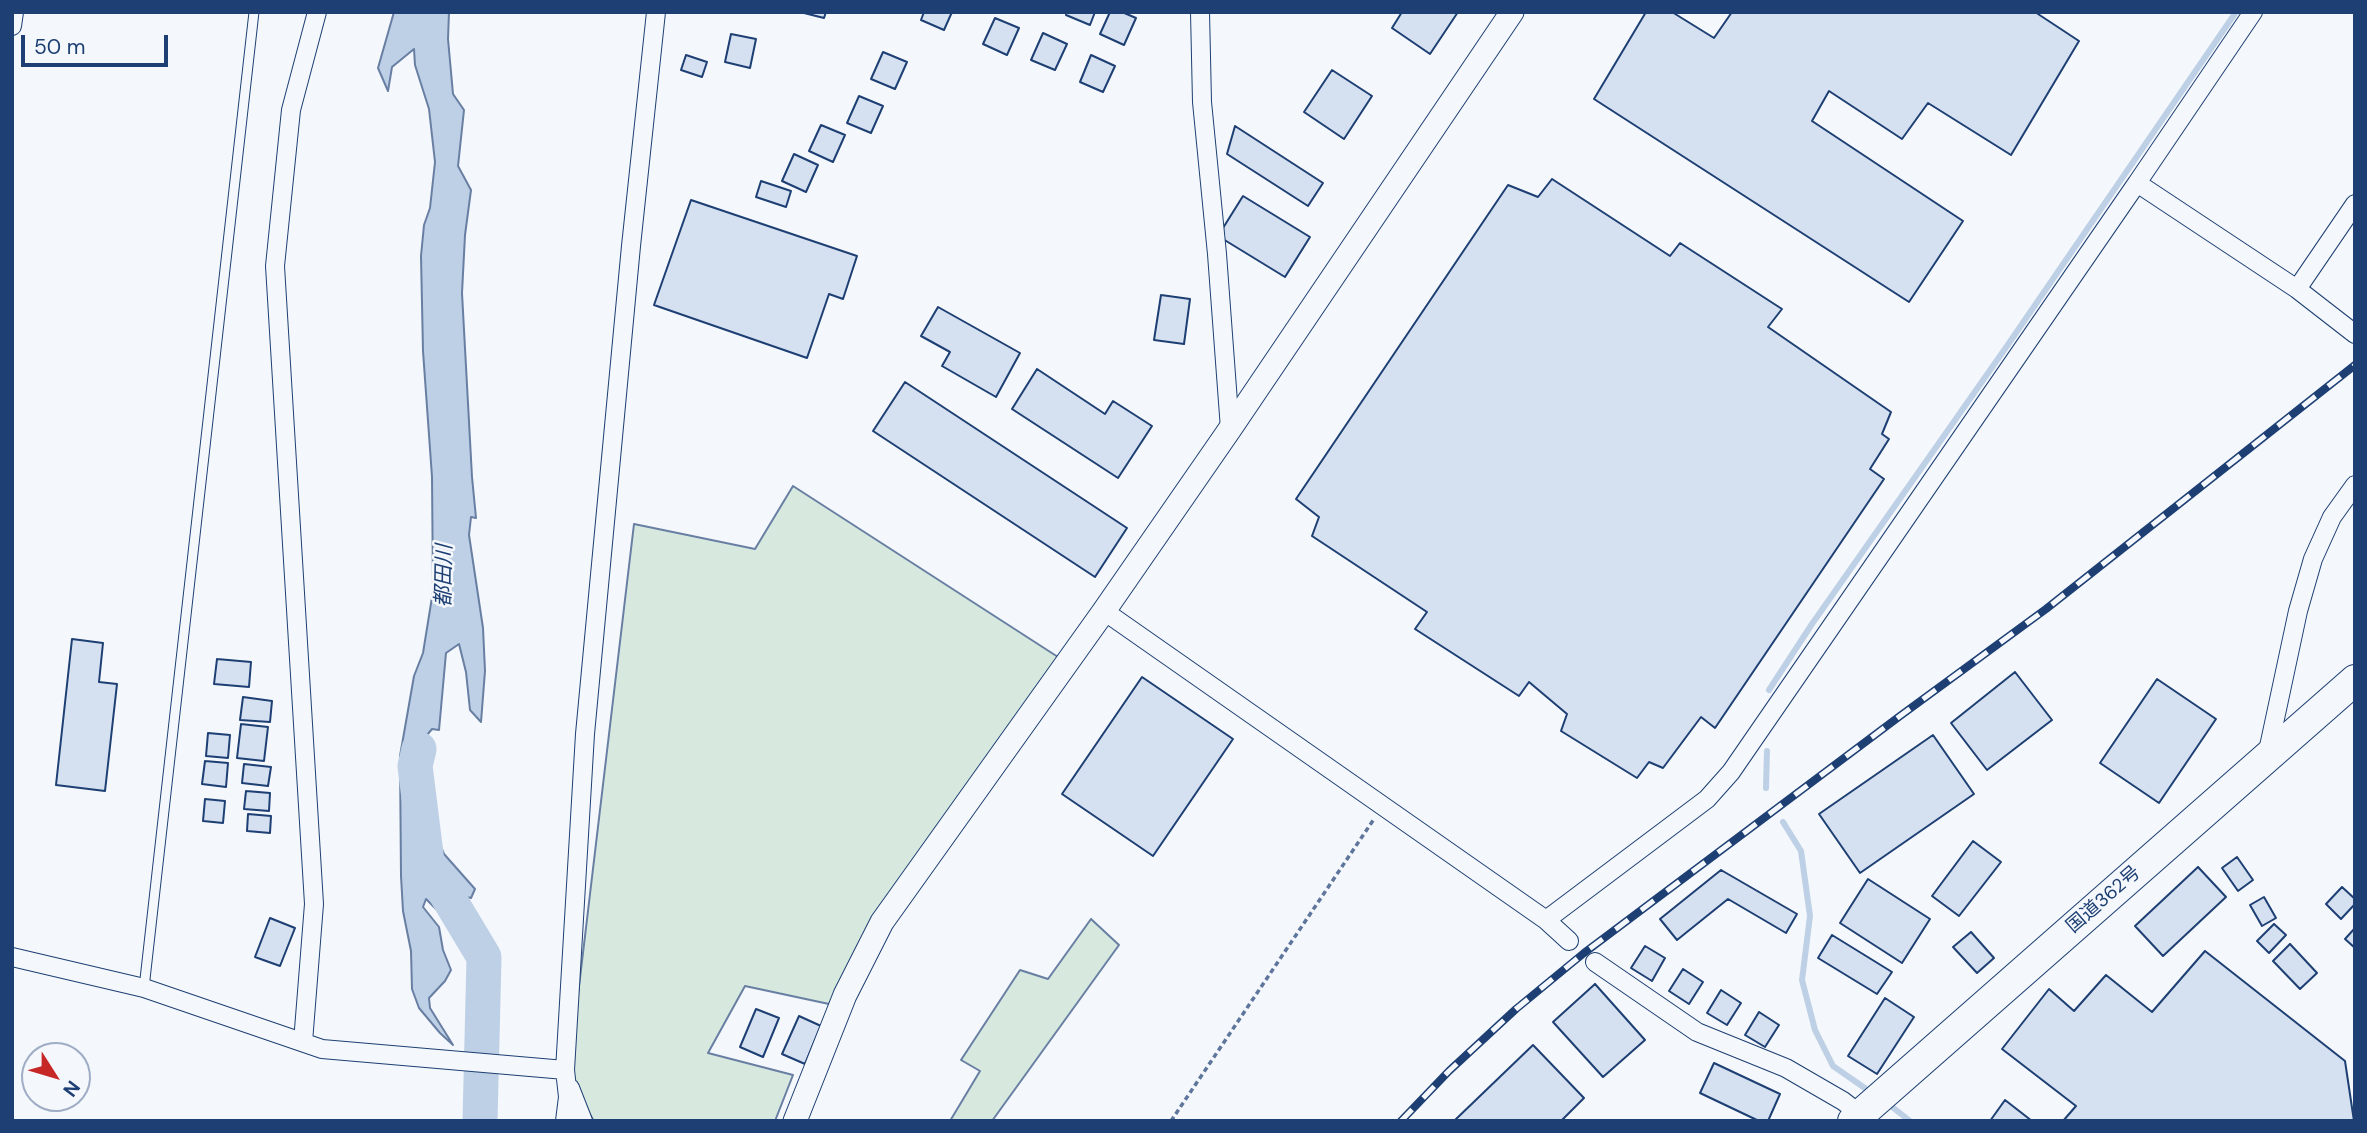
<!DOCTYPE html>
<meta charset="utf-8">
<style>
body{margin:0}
#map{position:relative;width:2367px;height:1133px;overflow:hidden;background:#f4f7fb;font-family:"DM Sans",sans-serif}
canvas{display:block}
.frame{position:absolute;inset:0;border:14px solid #1d3f73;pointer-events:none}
.north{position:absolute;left:21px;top:1042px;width:70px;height:70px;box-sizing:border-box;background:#f4f7fb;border:2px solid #9eadc5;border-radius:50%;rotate:127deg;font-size:19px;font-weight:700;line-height:28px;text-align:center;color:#1d3f73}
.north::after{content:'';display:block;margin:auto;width:24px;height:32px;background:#c62828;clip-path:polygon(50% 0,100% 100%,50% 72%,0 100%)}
.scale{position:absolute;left:21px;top:35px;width:147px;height:32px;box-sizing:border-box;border:4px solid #1d3f73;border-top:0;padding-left:9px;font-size:21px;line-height:24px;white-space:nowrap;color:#1d3f73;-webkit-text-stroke:5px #f4f7fb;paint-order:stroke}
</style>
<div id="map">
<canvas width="2367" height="1133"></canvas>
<div class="frame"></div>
<div class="north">N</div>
<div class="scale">50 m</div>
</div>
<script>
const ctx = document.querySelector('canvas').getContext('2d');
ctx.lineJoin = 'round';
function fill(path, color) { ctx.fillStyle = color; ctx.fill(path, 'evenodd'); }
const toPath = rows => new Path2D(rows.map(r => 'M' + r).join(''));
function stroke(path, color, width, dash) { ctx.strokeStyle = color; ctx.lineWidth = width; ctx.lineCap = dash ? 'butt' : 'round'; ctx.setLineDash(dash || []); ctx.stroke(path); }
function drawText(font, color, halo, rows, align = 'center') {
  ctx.font = font + ' "DM Sans","Noto Sans JP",sans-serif'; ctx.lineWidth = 5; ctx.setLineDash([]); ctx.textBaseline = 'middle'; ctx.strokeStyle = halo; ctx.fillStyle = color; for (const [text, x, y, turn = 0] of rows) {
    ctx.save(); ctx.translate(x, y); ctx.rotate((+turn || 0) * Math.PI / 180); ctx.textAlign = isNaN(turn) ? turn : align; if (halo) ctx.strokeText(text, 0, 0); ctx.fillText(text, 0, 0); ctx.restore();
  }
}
const green = toPath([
 [793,486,1058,657,829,1004,745,986,708,1053,793,1075,775,1121,594,1121,568,1079,634,524,755,549,793,486],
 [1091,919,1119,945,992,1121,950,1121,980,1071,961,1060,1020,970,1048,979,1091,919]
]);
fill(green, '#d7e8df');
stroke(green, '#687fa3', 2);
const water = toPath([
 [394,12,449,12,448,39,453,94,464,110,458,166,471,190,465,235,462,293,472,477,476,518,471,517,469,535,483,628,485,671,481,722,470,710,466,672,459,644,446,653,439,730,432,729,427,735,420,763,418,826,429,816,444,854,475,889,471,898,466,897,443,872,438,901,440,913,426,899,423,907,439,927,443,950,451,970,445,981,429,998,430,1008,453,1045,440,1033,419,1008,412,989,411,951,403,911,401,876,400,756,414,676,423,653,433,591,432,477,423,351,421,256,424,225,430,208,435,162,429,109,415,65,414,49,392,67,388,91,378,68,394,12]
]);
fill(water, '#bed0e5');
stroke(water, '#687fa3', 2);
stroke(toPath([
 [1769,690,1812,624,2007,346,2236,12],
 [1766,788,1767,751],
 [1783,822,1801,851,1810,916,1802,980,1815,1030,1833,1066,1872,1093],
 [1887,1103,1910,1121]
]), '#bed0e5', 6);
stroke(toPath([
 [419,749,415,766,427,862,484,957,480,1121]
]), '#bed0e5', 35);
const building = toPath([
 [800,12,826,12,824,18,800,12],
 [924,12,952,12,944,30,921,20,924,12],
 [1067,12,1095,12,1090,25,1066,15,1067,12],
 [1110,12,1122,12,1136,18,1124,45,1100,34,1110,12],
 [1402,12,1458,12,1430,54,1392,28,1402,12],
 [1646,12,1672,12,1714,38,1732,12,2035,12,2079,41,2011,155,1928,103,1902,139,1829,91,1812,121,1963,221,1909,302,1594,99,1646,12],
 [995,18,1019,28,1007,55,983,44,995,18],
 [1043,33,1067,44,1055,70,1031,60,1043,33],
 [731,34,756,39,750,68,725,62,731,34],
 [883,52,907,62,895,89,871,79,883,52],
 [686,55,707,62,702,77,681,70,686,55],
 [1091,55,1115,66,1103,92,1080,82,1091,55],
 [1332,70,1372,96,1344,139,1304,112,1332,70],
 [859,96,883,106,871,133,847,123,859,96],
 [821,125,845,135,833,162,809,151,821,125],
 [1235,126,1323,183,1308,206,1227,154,1235,126],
 [794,154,818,165,806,192,782,181,794,154],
 [1552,179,1670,256,1680,243,1782,309,1768,327,1891,412,1882,434,1889,439,1870,469,1884,479,1715,728,1701,717,1663,768,1649,762,1637,778,1561,731,1567,714,1529,682,1519,696,1415,629,1427,612,1312,536,1319,517,1296,499,1508,185,1538,197,1552,179],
 [761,181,791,191,786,207,756,197,761,181],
 [1243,196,1310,237,1285,277,1218,236,1243,196],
 [691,200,857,256,843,299,829,294,807,358,654,305,691,200],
 [1161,295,1190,299,1184,344,1154,340,1161,295],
 [938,307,1020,353,996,397,942,366,950,352,921,336,938,307],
 [1037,369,1105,414,1113,401,1152,426,1118,478,1012,409,1037,369],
 [905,382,1127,528,1095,577,873,431,905,382],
 [72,639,103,643,99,682,117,684,105,791,56,785,72,639],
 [217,659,251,662,249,687,214,684,217,659],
 [2015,672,2052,720,1987,770,1951,723,2015,672],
 [1142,677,1233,739,1153,856,1062,794,1142,677],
 [2157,679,2216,719,2159,803,2100,763,2157,679],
 [243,697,272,701,270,722,240,720,243,697],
 [241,724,268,727,264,761,237,758,241,724],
 [208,733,230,735,228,758,206,756,208,733],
 [1933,735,1974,794,1860,873,1819,814,1933,735],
 [205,761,228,763,226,787,202,784,205,761],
 [244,764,271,767,268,786,242,783,244,764],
 [246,791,270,793,269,811,244,809,246,791],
 [205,799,225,801,223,823,203,821,205,799],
 [248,814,271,816,270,833,247,831,248,814],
 [1973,841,2001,862,1959,916,1932,896,1973,841],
 [2237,857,2253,880,2238,891,2222,868,2237,857],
 [2198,867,2226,897,2163,956,2135,926,2198,867],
 [1721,870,1797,914,1786,933,1728,899,1677,940,1660,919,1721,870],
 [1868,879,1930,919,1902,963,1840,923,1868,879],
 [2342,887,2355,899,2355,904,2341,919,2326,904,2342,887],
 [2264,897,2276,918,2262,926,2250,905,2264,897],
 [270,918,295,928,280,966,255,957,270,918],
 [2274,924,2286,935,2269,953,2257,941,2274,924],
 [2355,928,2355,948,2345,939,2355,928],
 [1971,932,1994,958,1977,973,1953,947,1971,932],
 [1832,935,1892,972,1877,994,1818,958,1832,935],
 [2290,944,2317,973,2300,989,2273,961,2290,944],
 [1645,946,1665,958,1652,981,1631,968,1645,946],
 [2205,951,2345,1061,2354,1121,2063,1121,2076,1106,2002,1049,2049,989,2074,1011,2106,975,2152,1012,2205,951],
 [1683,969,1703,982,1689,1004,1669,991,1683,969],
 [1595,984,1645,1040,1603,1077,1553,1022,1595,984],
 [1721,990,1741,1003,1727,1025,1707,1013,1721,990],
 [1885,998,1914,1017,1877,1074,1848,1056,1885,998],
 [756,1009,779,1018,763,1057,740,1047,756,1009],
 [1759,1012,1779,1025,1765,1047,1745,1035,1759,1012],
 [799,1016,821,1026,805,1064,782,1054,799,1016],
 [1533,1045,1584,1098,1561,1121,1454,1121,1533,1045],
 [1714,1063,1780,1094,1768,1121,1759,1121,1700,1093,1714,1063],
 [2005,1100,2032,1121,1990,1121,2005,1100]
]);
fill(building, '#d5e0f0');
stroke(building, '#1d3f73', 2);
const service = toPath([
 [144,988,254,12]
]);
const minor = toPath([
 [1200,12,1202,102,1217,254,1230,429],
 [12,26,14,12],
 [2137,183,2253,12],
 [2355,204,2297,289,2355,334],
 [1104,611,1546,920,1569,941],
 [2267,756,2298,611,2313,559,2332,517,2355,485],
 [1546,920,1707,799,1731,772,2137,183,2297,289],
 [12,957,144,988,322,1049,565,1070],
 [1595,962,1697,1032,1786,1068,1843,1101,1861,1115],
 [303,1042,314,904,275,266,291,110,317,12],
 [570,1088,583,1121],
 [565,1121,568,1097,565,1070,585,734,631,246,656,12]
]);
const tertiary = toPath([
 [795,1121,845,995,882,922,1104,611,1230,429,1512,12]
]);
const trunk = toPath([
 [1853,1121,2355,680]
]);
stroke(service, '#1d3f73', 11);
stroke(minor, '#1d3f73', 20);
stroke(tertiary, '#1d3f73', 25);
stroke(trunk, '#1d3f73', 32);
stroke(toPath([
 [1171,1121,1374,819]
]), '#5e769c', 3.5, [5, 3.5]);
stroke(service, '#f4f7fb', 9);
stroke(minor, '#f4f7fb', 18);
stroke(tertiary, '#f4f7fb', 23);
stroke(trunk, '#f4f7fb', 30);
const rail = toPath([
 [1401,1121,1449,1071,1516,1009,1584,953,1900,716,2046,609,2355,365]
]);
stroke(rail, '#1d3f73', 8);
stroke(rail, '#f4f7fb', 5, [16]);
drawText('19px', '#1d3f73', '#f4f7fb', [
 ["国道362号",2104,900,-41]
]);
drawText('italic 21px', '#1d3f73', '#f4f7fb', [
 ["都田川",445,576,-89]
]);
</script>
